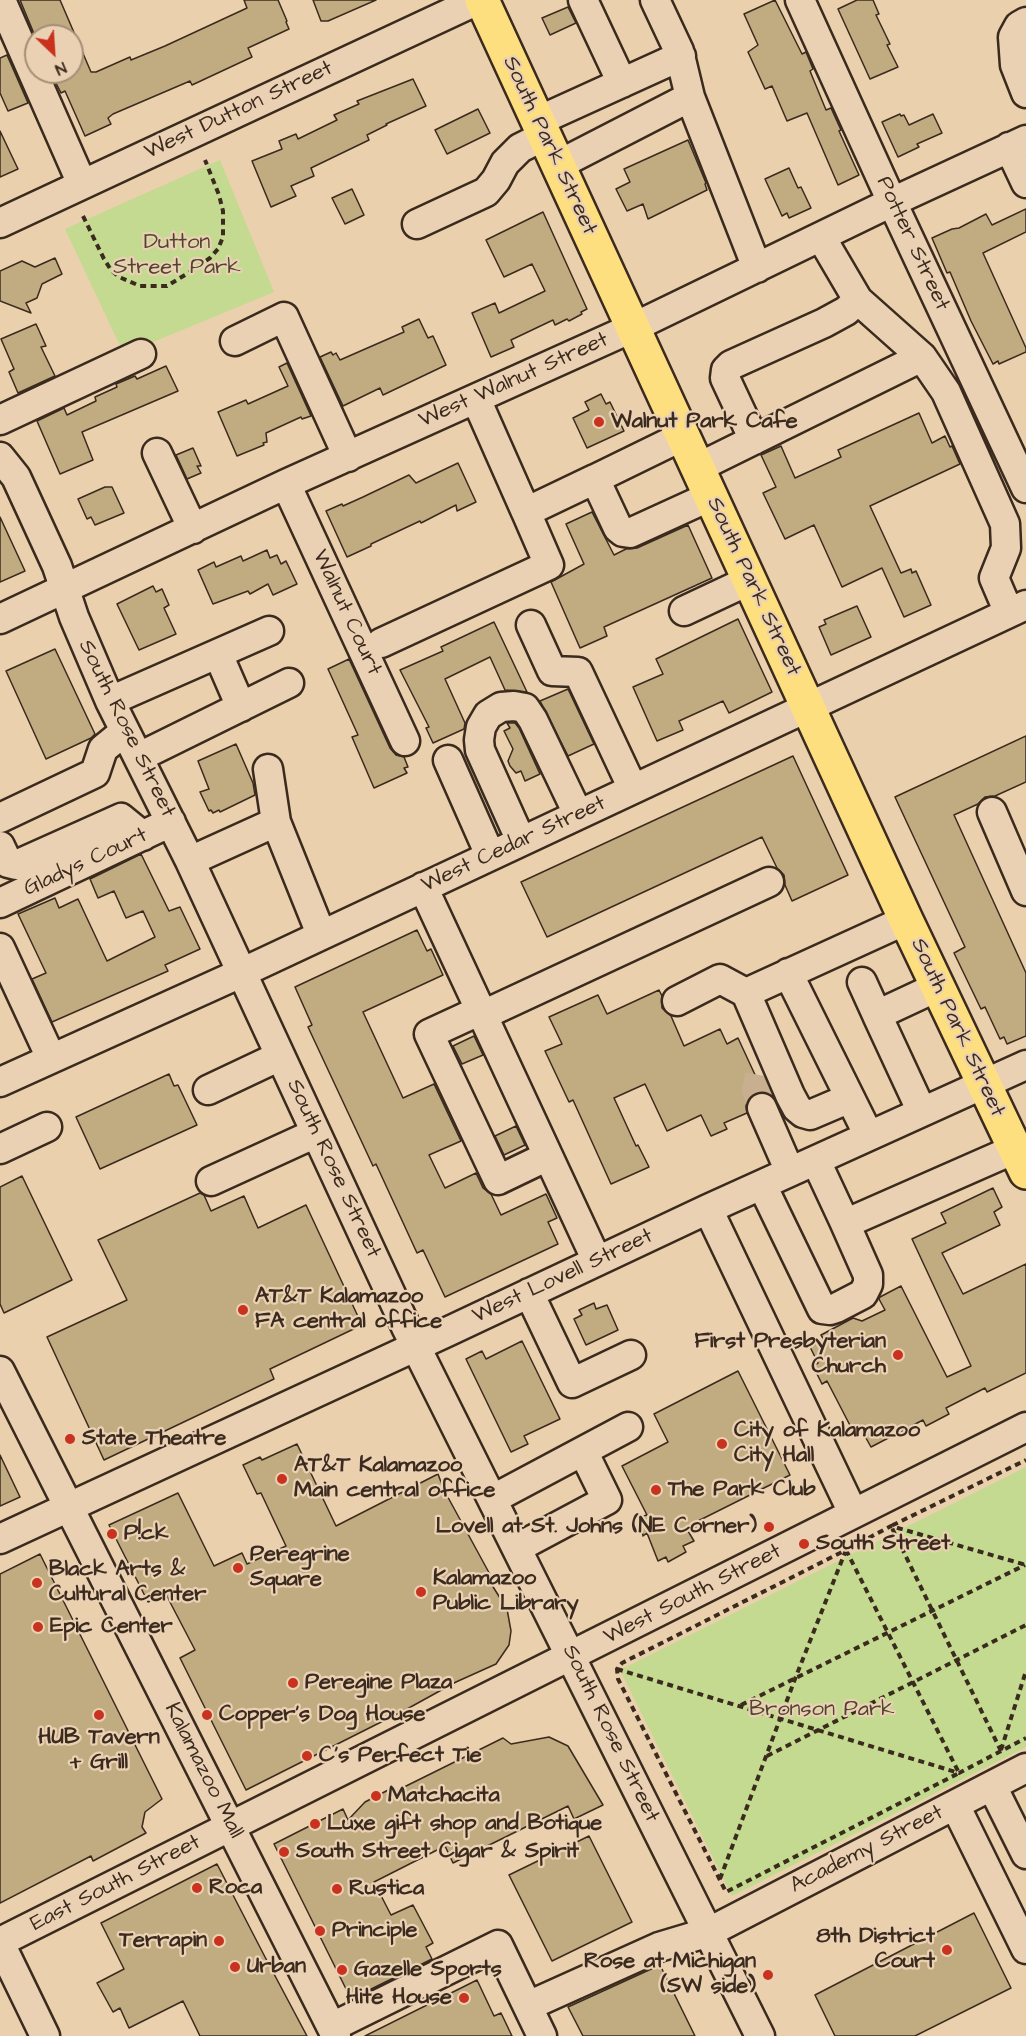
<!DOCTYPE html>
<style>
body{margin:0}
#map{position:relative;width:1026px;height:2036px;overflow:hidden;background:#ead0ac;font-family:"Architects Daughter",sans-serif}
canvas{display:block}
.north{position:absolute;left:24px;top:24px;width:60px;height:60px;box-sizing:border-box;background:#ebd1b3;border:2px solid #a58e77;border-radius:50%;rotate:155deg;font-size:16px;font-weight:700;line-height:24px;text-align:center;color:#3b2a1e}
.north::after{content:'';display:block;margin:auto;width:21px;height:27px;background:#c8321e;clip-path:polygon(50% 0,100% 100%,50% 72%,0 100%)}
</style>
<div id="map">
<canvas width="1026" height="2036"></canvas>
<div class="north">N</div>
</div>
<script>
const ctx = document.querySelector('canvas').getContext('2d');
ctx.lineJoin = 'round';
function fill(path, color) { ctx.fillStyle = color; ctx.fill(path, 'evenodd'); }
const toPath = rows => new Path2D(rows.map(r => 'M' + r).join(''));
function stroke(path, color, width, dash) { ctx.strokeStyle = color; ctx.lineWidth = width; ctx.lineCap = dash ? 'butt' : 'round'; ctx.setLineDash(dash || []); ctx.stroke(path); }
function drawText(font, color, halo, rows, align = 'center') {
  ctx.font = font + ' "Architects Daughter",sans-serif'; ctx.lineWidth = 4.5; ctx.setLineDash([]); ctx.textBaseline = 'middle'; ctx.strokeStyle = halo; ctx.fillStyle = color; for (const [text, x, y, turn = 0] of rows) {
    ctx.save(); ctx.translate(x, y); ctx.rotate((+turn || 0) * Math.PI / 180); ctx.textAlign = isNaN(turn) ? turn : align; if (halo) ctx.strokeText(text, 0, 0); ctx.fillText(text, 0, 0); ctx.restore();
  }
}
fill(toPath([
 [220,160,274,292,124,354,65,229],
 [1026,1467,1026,1747,732,1896,620,1670]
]), '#c3da90');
const building = toPath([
 [20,0,60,0,91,72,96,72,130,57,131,60,165,46,247,8,244,0,278,0,287,21,286,22,289,29,248,48,252,57,192,85,190,81,113,114,108,118,111,124,85,136,65,91,61,93,51,73,72,72,72,36,35,36,20,0],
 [313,0,376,0,328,21,321,21,313,0],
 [775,0,802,54,806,52,813,69,810,71,826,110,831,108,841,130,839,131,859,175,838,185,807,113,787,121,772,86,765,89,748,52,758,45,744,14,775,0],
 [857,0,873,0,879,14,876,15,890,44,887,45,898,67,870,79,838,9,857,0],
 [568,7,576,23,550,35,542,18,568,7],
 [7,55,28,103,8,111,0,93,0,58,7,55],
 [413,79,426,106,386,124,387,125,367,135,369,140,311,168,314,176,291,186,296,196,271,207,252,161,282,149,279,141,296,134,298,139,337,120,334,115,359,104,357,101,413,79],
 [478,109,490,133,447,154,435,130,478,109],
 [900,114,901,116,904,115,909,125,933,114,942,133,917,144,919,147,898,157,882,122,900,114],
 [0,131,18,169,0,177,0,131],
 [688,140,706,183,705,184,707,190,648,219,643,204,627,211,616,189,630,182,624,169,688,140],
 [789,168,798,188,801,187,811,208,789,218,787,213,782,216,765,179,789,168],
 [352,189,364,215,345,224,332,198,352,189],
 [1026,209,1026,232,983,253,1026,348,1026,352,999,364,998,361,993,364,971,321,950,272,947,273,932,238,952,229,959,228,986,214,992,225,1026,209],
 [543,212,587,309,581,312,582,314,569,321,567,319,555,325,553,320,511,340,514,347,491,357,472,313,495,303,499,313,545,291,532,264,504,277,486,240,543,212],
 [55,258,62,274,42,284,37,298,26,303,31,313,0,301,0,271,22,261,35,267,55,258],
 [419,319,428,338,433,336,446,365,383,395,380,388,343,406,320,357,331,352,333,355,336,353,340,360,404,332,402,327,419,319],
 [36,324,46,346,41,347,55,376,18,393,9,372,14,369,1,339,36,324],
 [287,363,311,416,302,419,301,417,266,433,267,442,263,443,264,445,237,456,218,412,246,400,248,404,288,386,279,367,287,363],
 [166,366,178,391,82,432,93,460,60,474,37,421,64,408,67,415,96,401,95,397,117,387,116,384,135,376,137,379,166,366],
 [601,394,606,404,610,402,624,431,587,448,573,418,589,410,585,402,601,394],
 [919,413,932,443,945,436,950,447,952,446,960,464,870,506,901,573,911,569,912,573,916,571,931,605,904,617,882,568,842,587,814,525,785,539,763,493,776,487,761,455,781,446,795,478,841,457,838,450,919,413],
 [193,448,201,466,197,466,201,473,187,479,176,455,193,448],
 [458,463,476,502,457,511,456,505,421,523,420,521,371,544,371,546,347,557,326,511,342,504,343,506,363,497,409,475,416,483,458,463],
 [105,487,112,487,124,513,95,525,91,517,87,519,78,499,105,487],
 [592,512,614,555,626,549,637,548,688,525,712,578,604,627,607,636,580,648,551,582,584,564,566,524,592,512],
 [0,517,25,571,0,582,0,517],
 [267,550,270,558,277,555,281,564,286,561,297,584,273,595,268,584,250,594,248,591,213,604,198,570,214,562,216,567,241,556,243,561,267,550],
 [153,586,156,592,162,589,169,605,164,608,176,634,139,650,117,604,153,586],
 [857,606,871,637,831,655,819,627,826,624,824,620,857,606],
 [738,619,772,692,729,713,723,701,679,721,683,730,657,741,633,687,663,674,656,659,738,619],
 [494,622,527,692,505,690,490,657,445,679,465,723,464,729,433,743,426,728,429,727,400,670,443,651,441,647,494,622],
 [55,649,95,734,91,738,46,759,6,671,55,649],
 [349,659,390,748,396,755,404,757,408,767,404,768,407,773,374,788,352,737,358,735,328,669,349,659],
 [568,689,594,744,568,756,540,701,568,689],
 [507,723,515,723,519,728,540,774,525,781,521,771,516,773,510,766,508,761,513,749,504,731,510,728,507,723],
 [1026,736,1026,782,995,796,985,797,978,804,954,815,1026,973,1026,1036,1007,1044,1004,1037,1000,1039,985,1007,981,1009,954,953,965,947,895,797,1026,736],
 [236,744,253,783,255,795,220,812,219,810,213,813,211,810,209,811,200,792,209,789,198,761,236,744],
 [793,756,848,875,792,901,785,885,784,875,777,868,762,837,547,937,521,882,793,756],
 [141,854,169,911,180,907,200,949,165,965,168,971,52,1022,32,979,46,973,18,914,55,898,59,908,78,899,107,961,155,937,143,911,126,918,114,891,98,898,90,879,141,854],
 [417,930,427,951,431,949,443,975,363,1012,403,1098,434,1084,461,1141,429,1155,445,1188,476,1173,483,1188,491,1194,501,1215,546,1194,557,1218,548,1222,558,1244,445,1297,423,1250,417,1253,376,1164,373,1166,308,1027,312,1025,295,987,417,930],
 [659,990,662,996,662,1008,671,1016,684,1046,720,1029,727,1044,738,1038,763,1092,755,1093,749,1098,746,1106,747,1113,724,1123,727,1129,711,1136,701,1115,667,1131,645,1084,614,1098,636,1146,638,1145,649,1167,611,1184,573,1100,569,1102,545,1051,562,1044,549,1017,598,995,607,1014,659,990],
 [474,1036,483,1055,462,1064,453,1046,474,1036],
 [169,1074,174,1086,178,1085,197,1125,100,1169,76,1117,169,1074],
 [516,1126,525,1145,504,1155,495,1136,516,1126],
 [22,1176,72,1280,4,1313,0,1304,0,1187,22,1176],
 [993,1188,1002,1207,994,1212,1000,1225,942,1253,963,1294,1026,1264,1026,1373,987,1392,985,1388,946,1408,949,1414,926,1426,923,1420,871,1447,862,1431,855,1435,827,1381,822,1384,813,1366,818,1363,810,1347,824,1340,821,1335,853,1318,862,1321,885,1310,879,1299,880,1297,901,1286,947,1377,971,1366,912,1239,946,1223,941,1213,993,1188],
 [200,1193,204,1195,211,1211,244,1196,258,1228,306,1205,362,1325,270,1369,274,1379,104,1460,47,1337,127,1300,98,1240,200,1193],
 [594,1303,596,1309,607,1305,618,1330,586,1345,574,1319,582,1315,579,1310,594,1303],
 [522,1341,560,1419,524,1436,528,1444,511,1452,466,1359,482,1351,486,1359,522,1341],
 [738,1371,790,1475,694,1523,696,1527,688,1531,694,1541,683,1546,686,1552,668,1562,666,1557,658,1561,647,1533,643,1536,640,1517,647,1515,622,1466,668,1442,654,1414,738,1371],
 [297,1444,336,1526,438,1474,444,1490,493,1580,490,1582,507,1609,511,1631,509,1645,496,1664,456,1682,407,1709,246,1790,180,1658,195,1650,172,1606,166,1594,148,1602,109,1525,178,1493,214,1566,242,1553,247,1564,286,1546,261,1493,257,1494,243,1465,260,1457,262,1460,297,1444],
 [0,1455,20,1497,0,1506,0,1455],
 [40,1554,162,1799,145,1812,142,1827,146,1833,93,1861,91,1856,0,1903,0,1574,40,1554],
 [549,1737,568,1746,603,1805,574,1819,568,1806,453,1863,445,1846,374,1882,391,1915,413,1905,433,1943,426,1947,432,1959,351,1999,274,1844,343,1809,348,1820,365,1802,394,1787,396,1791,503,1738,511,1744,549,1737],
 [589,1836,632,1922,552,1961,509,1875,589,1836],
 [217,1864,265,1957,307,2036,200,2036,183,2001,129,2028,120,2008,113,2012,97,1983,124,1969,101,1923,217,1864],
 [974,1913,1011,1988,915,2036,835,2036,815,1995,974,1913],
 [660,1965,695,2036,583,2036,568,2007,660,1965],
 [477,1980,494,2016,501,2013,512,2036,365,2036,477,1980]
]);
fill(building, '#c1ab81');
stroke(building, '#3b2a1e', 1.5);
stroke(toPath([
 [759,1075,756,1090,762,1108]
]), '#c7af90', 28, [28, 14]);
const minor = toPath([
 [1,0,82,184],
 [583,0,622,83],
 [655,0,679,51,690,97,757,268],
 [800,0,892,202,1026,488],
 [1026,22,1019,26,1013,37,1015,65,1026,93],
 [538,121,681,56],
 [1009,147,1026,183],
 [558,165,690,97],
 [0,223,478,0],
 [417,224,486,192,496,180,505,163,520,148,544,136],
 [821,237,858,300,922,357],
 [235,341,284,317,348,457],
 [476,399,526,512],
 [0,420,141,354],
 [683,436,595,479,618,528,623,532,630,533,711,496],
 [754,440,725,378,726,370,731,365,824,323,846,311,858,300],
 [157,453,193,529],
 [0,457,16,477,57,566,74,617,110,701,190,861,407,1329,760,2036],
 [697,468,922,357,946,392,1005,524,1006,548,994,578,1009,613],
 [286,484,405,741],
 [684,611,750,580],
 [0,619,286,484,632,328,892,202,1026,140],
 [531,625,552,671,578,672,633,789],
 [381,643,549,565,526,512,595,479],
 [218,654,241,707],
 [110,701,269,631],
 [139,757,289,683],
 [448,760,490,855],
 [268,769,276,822],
 [992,812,1026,891],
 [0,818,95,773,103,749,125,731],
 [521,841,480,750,479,740,481,727,488,715,501,707,514,706,525,708,533,720,578,814],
 [0,846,8,863,16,865,121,818,143,836],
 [190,861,276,822,321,934],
 [423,887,597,1261],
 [0,903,171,822],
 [0,948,51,1058],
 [788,973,869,1136],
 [862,982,877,1015],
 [746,993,790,1095,797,1108,803,1113,810,1115,850,1098],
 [677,1001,720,979,746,993,906,920],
 [481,1010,429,1034,498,1180,548,1156],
 [483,1015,769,882],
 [0,1082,241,973,1026,605],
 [208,1090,280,1056],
 [762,1108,790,1172],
 [922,1112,877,1015,937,987],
 [0,1149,47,1127],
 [816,1161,844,1221,849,1222,1015,1149],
 [211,1181,316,1133],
 [762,1185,822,1309,830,1310,836,1308,863,1294,868,1284,868,1275,844,1221],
 [708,1209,853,1513],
 [529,1293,572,1383,631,1355],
 [0,1371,336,2036],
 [493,1499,628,1427],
 [0,1539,447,1332,708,1209,1026,1065],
 [517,1548,607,1500,583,1451],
 [992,1786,1026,1854],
 [955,1805,1026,1949],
 [0,1942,1026,1427],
 [0,1943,45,2036],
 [528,2006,659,1947,709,1932,1026,1768],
 [332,2027,498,1945,542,2036]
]);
const major = toPath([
 [482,0,906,920,1026,1172]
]);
stroke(minor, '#3b2a1e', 33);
stroke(major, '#3b2a1e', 38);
stroke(toPath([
 [83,216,104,259,111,270,119,277,140,286,167,286,193,270,210,258,218,249,223,237,223,211,219,195,205,160],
 [846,1550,959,1773,726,1892,618,1679,617,1669,622,1663,846,1550],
 [617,1669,959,1773,1026,1738],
 [741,1705,1025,1565],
 [1001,1750,1026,1671],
 [1001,1751,891,1526,1026,1460],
 [767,1756,1026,1625],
 [720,1879,795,1679,846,1550,891,1526,1026,1565]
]), '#3b2a1e', 4, [6, 4.5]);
stroke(minor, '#ebd1b3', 28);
stroke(major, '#fedf80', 33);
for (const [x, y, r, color] of [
 [599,422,6,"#c8321e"],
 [243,1310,6,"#c8321e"],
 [898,1355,6,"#c8321e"],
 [70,1439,6,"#c8321e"],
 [722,1444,6,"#c8321e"],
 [282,1479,6,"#c8321e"],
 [656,1490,6,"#c8321e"],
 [769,1527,6,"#c8321e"],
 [112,1534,6,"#c8321e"],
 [804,1544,6,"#c8321e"],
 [238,1568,6,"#c8321e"],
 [37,1583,6,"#c8321e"],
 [421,1592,6,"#c8321e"],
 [38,1627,6,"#c8321e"],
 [293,1683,6,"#c8321e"],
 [99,1715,6,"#c8321e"],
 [207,1715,6,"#c8321e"],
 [307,1756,6,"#c8321e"],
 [376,1796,6,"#c8321e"],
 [315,1824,6,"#c8321e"],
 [284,1852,6,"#c8321e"],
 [197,1888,6,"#c8321e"],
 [337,1889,6,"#c8321e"],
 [320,1931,6,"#c8321e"],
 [219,1941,6,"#c8321e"],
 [947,1950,6,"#c8321e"],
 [235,1967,6,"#c8321e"],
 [342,1970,6,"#c8321e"],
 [768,1975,6,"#c8321e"],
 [464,1998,6,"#c8321e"]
]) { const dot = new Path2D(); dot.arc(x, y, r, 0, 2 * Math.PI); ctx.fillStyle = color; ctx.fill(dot); stroke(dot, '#ebd1b3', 2); }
drawText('22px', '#3b2a1e', '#ebd1b3', [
 ["West Dutton Street",239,111,-25],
 ["South Park Street",549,146,65],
 ["Potter Street",912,244,65],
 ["West Walnut Street",514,381,-24],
 ["South Park Street",753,587,65],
 ["Walnut Court",346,613,65],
 ["South Rose Street",126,729,64],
 ["West Cedar Street",514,845,-25],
 ["Gladys Court",86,863,-25],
 ["South Park Street",957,1028,65],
 ["South Rose Street",333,1169,65],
 ["West Lovell Street",563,1277,-25],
 ["West South Street",693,1595,-27],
 ["South Rose Street",610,1734,64],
 ["Kalamazoo Mall",203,1771,63],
 ["Academy Street",867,1850,-27],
 ["East South Street",116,1884,-27]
]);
drawText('22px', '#4f442f', '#ebd1b3', [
 ["Dutton",177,243],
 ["Street Park",177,268],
 ["Bronson Park",822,1710]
]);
drawText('bold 22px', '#3b2a1e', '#ebd1b3', [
 ["Walnut Park Cafe",611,422],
 ["AT&T Kalamazoo",255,1297],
 ["FA central office",255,1322],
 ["First Presbyterian",886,1342,"right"],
 ["Church",886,1367,"right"],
 ["City of Kalamazoo",734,1431],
 ["City Hall",734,1456],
 ["State Theatre",82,1439],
 ["AT&T Kalamazoo",294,1466],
 ["Main central office",294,1491],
 ["The Park Club",668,1490],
 ["Lovell at St. Johns (NE Corner)",757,1527,"right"],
 ["P!ck",124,1534],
 ["South Street",816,1544],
 ["Peregrine",250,1555],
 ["Square",250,1580],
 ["Black Arts &",49,1570],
 ["Cultural Center",49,1595],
 ["Kalamazoo",433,1579],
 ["Public Library",433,1604],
 ["Epic Center",50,1627],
 ["Peregine Plaza",305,1683],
 ["Copper's Dog House",219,1715],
 ["HUB Tavern",99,1738,"center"],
 ["+ Grill",99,1763,"center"],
 ["C's Perfect Tie",319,1756],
 ["Matchacita",388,1796],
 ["Luxe gift shop and Botique",327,1824],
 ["South Street Cigar & Spirit",296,1852],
 ["Roca",209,1888],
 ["Rustica",349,1889],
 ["Principle",332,1931],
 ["8th District",935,1937,"right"],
 ["Court",935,1962,"right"],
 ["Terrapin",207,1941,"right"],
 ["Rose at Michigan",756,1962,"right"],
 ["(SW side)",756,1987,"right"],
 ["Urban",247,1967],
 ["Gazelle Sports",354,1970],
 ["Hite House",452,1998,"right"]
], 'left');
</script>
